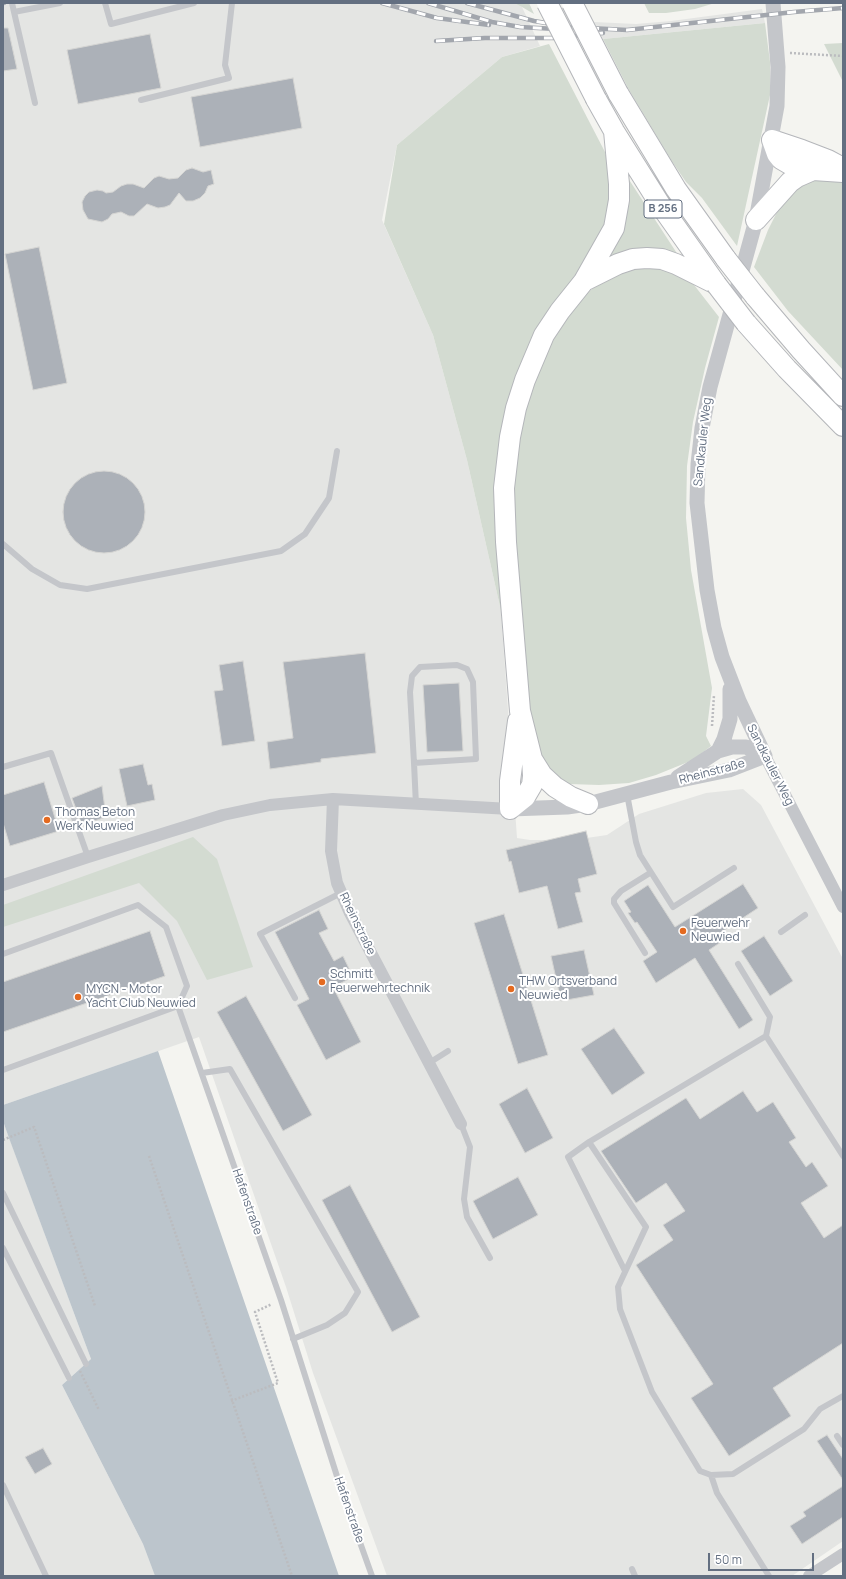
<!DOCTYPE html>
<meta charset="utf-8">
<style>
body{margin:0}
#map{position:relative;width:846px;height:1579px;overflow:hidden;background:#f4f4f0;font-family:Manrope,sans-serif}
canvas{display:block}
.frame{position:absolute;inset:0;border:4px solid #636f81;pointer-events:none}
.scale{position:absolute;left:708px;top:1553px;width:106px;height:18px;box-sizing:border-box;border:2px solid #636f81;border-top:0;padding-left:5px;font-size:12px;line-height:14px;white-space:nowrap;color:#636f81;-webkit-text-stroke:3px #fff;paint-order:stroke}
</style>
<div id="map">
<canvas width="846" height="1579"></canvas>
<div class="frame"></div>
<div class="scale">50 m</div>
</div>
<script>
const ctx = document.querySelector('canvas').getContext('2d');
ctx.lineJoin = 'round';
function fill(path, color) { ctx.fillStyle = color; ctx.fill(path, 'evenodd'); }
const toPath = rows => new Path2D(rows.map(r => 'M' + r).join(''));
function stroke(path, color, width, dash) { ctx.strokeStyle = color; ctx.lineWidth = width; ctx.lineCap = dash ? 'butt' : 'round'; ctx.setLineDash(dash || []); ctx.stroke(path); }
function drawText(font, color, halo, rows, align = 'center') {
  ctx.font = font + ' Manrope,sans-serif'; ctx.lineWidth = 4; ctx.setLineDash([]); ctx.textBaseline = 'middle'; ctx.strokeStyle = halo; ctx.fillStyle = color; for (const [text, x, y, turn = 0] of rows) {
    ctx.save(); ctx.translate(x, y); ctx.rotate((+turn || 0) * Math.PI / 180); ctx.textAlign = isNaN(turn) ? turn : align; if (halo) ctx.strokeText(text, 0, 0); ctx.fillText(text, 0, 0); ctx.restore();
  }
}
fill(toPath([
 [3,3,514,3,522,7,540,46,502,57,397,145,382,220,433,335,467,460,501,611,517,838,530,840,573,840,607,835,639,814,706,793,743,789,761,805,843,959,843,1541,792,1576,387,1576,313,1373,286,1287,199,1037,3,1105],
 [762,9,765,23,603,39,594,22,636,24,671,21],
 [3,1121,91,1359,62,1385,143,1544,155,1576,3,1576]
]), '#e4e5e3');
fill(toPath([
 [514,3,529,3,534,14,522,7],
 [644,3,715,3,695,9,666,13,649,13],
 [765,23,770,62,770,95,737,246,702,198,686,182,671,160,629,90,603,39],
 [843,43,843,82,824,44],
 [549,44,605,152,611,173,613,196,602,240,541,326,499,542,501,611,467,460,433,335,384,224,397,145,502,57],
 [624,172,680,258,604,265],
 [809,178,843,179,843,370,788,311,754,267,768,230,783,200],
 [630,267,661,268,691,281,719,317,705,368,693,422,687,466,686,518,691,570,712,688,706,736,711,746,693,760,656,775,629,783,599,785,569,784,544,769,528,712,517,587,513,482,517,441,525,408,545,356,560,327,585,295,599,283],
 [193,837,217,859,253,967,207,980,177,921,139,883,3,927,3,905]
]), '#d3dbd1');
fill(toPath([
 [158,1051,273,1385,339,1576,155,1576,143,1544,62,1385,91,1359,9,1138,3,1121,3,1105]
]), '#bcc5cc');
const building = toPath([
 [3,28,8,28,17,69,3,71,3,28],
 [150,34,161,88,78,104,67,50,150,34],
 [293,78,302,128,200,147,191,97,293,78],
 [192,168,203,172,211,170,214,184,208,186,205,193,200,198,193,201,186,201,179,193,170,205,165,207,158,208,147,204,134,216,129,216,121,212,112,214,108,219,102,222,88,219,83,210,82,202,85,196,89,192,97,190,103,191,106,193,113,192,121,186,127,184,133,184,144,188,154,178,159,176,169,179,178,178,186,170,192,168],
 [39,247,67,383,33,390,5,254,39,247],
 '63 512a41 41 0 1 1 82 0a41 41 0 1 1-82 0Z',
 [365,653,376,753,321,759,321,762,270,769,267,742,293,738,283,662,365,653],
 [243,661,255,741,222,746,214,691,223,690,219,665,243,661],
 [459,683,463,751,427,752,423,685,459,683],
 [143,764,148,785,152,784,155,800,127,806,119,769,143,764],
 [44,782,59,831,10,846,3,823,3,795,44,782],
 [102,786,106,817,82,825,72,798,102,786],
 [586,831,597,874,578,879,581,892,575,893,583,922,558,929,547,886,519,893,511,861,509,862,506,850,586,831],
 [743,884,758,908,717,935,721,942,709,950,753,1020,739,1029,695,958,656,983,643,961,657,952,637,922,635,923,628,913,631,912,624,901,648,885,675,927,743,884],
 [319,910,328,929,319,933,334,961,343,956,353,977,333,987,361,1042,326,1060,297,1005,309,999,275,932,319,910],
 [504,914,548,1055,518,1064,474,923,504,914],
 [150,931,165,976,3,1032,3,982,150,931],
 [764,936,793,981,770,996,741,951,764,936],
 [584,950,594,995,561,1001,551,956,584,950],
 [246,996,312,1115,283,1131,217,1012,246,996],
 [614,1028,645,1073,612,1095,581,1049,614,1028],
 [527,1088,553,1138,525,1153,499,1104,527,1088],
 [743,1091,757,1112,773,1102,796,1138,789,1142,806,1167,812,1162,828,1186,801,1203,824,1238,843,1225,843,1343,773,1388,791,1416,729,1456,691,1398,713,1384,636,1265,673,1240,663,1225,685,1211,666,1183,636,1203,601,1151,686,1098,700,1119,743,1091],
 [518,1177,538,1215,493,1239,473,1201,518,1177],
 [350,1185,420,1317,392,1332,322,1200,350,1185],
 [827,1435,843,1459,843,1480,817,1441,827,1435],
 [43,1448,52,1464,35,1474,25,1457,43,1448],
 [843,1486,843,1517,802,1544,790,1526,806,1516,803,1512,843,1486]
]);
fill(building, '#acb1b8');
stroke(building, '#d5d5d3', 1);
const trunk = toPath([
 [618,93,676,189,726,259],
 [596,99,614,131,661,206,716,284],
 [772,140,777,154,781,159,793,166,813,170,843,172],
 [772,140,802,150,828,160,843,168],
 [756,220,790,182,797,177,813,170],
 [584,281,618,264,633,259,647,258,662,259,676,264,712,282],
 [755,296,801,350,843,396],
 [746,323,787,369,843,426],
 [532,759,542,775,555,787,571,797,588,804],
 [510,809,525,797,532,785,533,776,532,759,520,711,506,542,504,488,510,437,516,408,525,380,544,335,560,311,584,281,614,228,619,200,619,184,614,131],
 [510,809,510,781,518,721]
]);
stroke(trunk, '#b4b6ba', 22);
stroke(toPath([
 [790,53,843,56],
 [712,726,714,695],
 [3,1140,34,1127,95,1306],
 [149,1156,292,1576],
 [80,1371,99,1410],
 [231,1401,278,1383,255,1312,272,1304]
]), '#bbbcbf', 2.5, [2, 2]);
stroke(toPath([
 [12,3,14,12],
 [105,3,111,24,194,3],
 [141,100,229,78,225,65,232,3],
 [35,103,14,12,60,3],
 [3,544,32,569,60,585,87,589,281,551,305,534,329,498,337,451],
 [414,763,476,759,473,682,467,669,457,665,420,667,412,676,410,692,414,763,416,805],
 [3,767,51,753,88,857],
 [627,794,636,842,640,855,673,907,734,868],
 [781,932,805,915],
 [645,953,614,903,614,899,621,891,650,873],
 [3,954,138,905,166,927,187,986,178,1006],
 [295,998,260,934,341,893],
 [766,1036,843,1156],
 [429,1063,448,1051],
 [3,1070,178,1006,281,1300,342,1492,372,1576],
 [202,1073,230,1069,358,1292,345,1313,327,1325,293,1339],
 [461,1124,470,1147,464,1199,467,1217,490,1258],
 [589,1142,766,1036,770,1017,738,964],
 [3,1193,86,1364],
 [3,1248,69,1378],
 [625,1271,568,1157,589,1142,646,1227,618,1287,620,1309,652,1392,700,1471,711,1475,733,1474,804,1429,820,1409,843,1396],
 [837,1436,843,1445],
 [711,1475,717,1493,769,1576],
 [3,1485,46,1576],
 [632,1569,635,1576]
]), '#c4c6ca', 6);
stroke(toPath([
 [765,756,843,907],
 [333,799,331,851,337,883,350,913,461,1124],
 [3,885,88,857,223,815,270,805,333,799,510,809],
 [809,1576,843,1554]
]), '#c4c6ca', 12);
stroke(toPath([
 [718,751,724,739,730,719,730,689],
 [765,756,739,701,722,657,714,628,707,590,697,503,698,464,702,428,710,387,756,220,777,106,778,67,773,3],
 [678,777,718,751,732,747,746,747,765,756],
 [510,809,567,807,588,804,671,782,729,770,765,756]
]), '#c4c6ca', 15);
stroke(trunk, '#fff', 20);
const rail = toPath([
 [3,3,4,3],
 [382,3,437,18,489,25],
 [428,3,492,22,520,27,556,29],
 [467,3,534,21,570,27,627,30,794,12,843,8],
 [436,41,485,38,557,38,603,33]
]);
stroke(rail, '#a2a6ad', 4.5);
stroke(rail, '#fff', 3, [9]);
const trunkBridge = toPath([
 [547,3,596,99],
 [572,3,618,93],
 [726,259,755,296],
 [716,284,746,323]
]);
stroke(trunkBridge, '#b4b6ba', 22, []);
stroke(trunkBridge, '#fff', 20);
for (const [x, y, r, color] of [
 [47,820,4,"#e46a20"],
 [683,931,4,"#e46a20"],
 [322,982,4,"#e46a20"],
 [511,989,4,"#e46a20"],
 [78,997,4,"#e46a20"]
]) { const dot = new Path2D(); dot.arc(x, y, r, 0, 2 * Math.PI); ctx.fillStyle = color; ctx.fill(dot); stroke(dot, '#fff', 1.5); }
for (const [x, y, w] of [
 [663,209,38]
]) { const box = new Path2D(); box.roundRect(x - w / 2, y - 9, w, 18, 3); ctx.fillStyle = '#fff'; ctx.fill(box); stroke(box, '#636f81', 1); }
drawText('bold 11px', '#636f81', null, [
 ["B 256",663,209]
]);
drawText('12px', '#636f81', '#fff', [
 ["Sandkauler Weg",703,442,-84],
 ["Sandkauler Weg",770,765,63],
 ["Rheinstraße",712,772,-15],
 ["Rheinstraße",357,924,64],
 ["Hafenstraße",247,1202,71],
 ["Hafenstraße",349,1510,71]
]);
drawText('12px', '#636f81', '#fff', [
 ["Thomas Beton",55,813],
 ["Werk Neuwied",55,827],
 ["Feuerwehr",691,924],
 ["Neuwied",691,938],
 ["Schmitt",330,975],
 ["Feuerwehrtechnik",330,989],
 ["THW Ortsverband",519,982],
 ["Neuwied",519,996],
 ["MYCN - Motor",86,990],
 ["Yacht Club Neuwied",86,1004]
], 'left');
</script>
